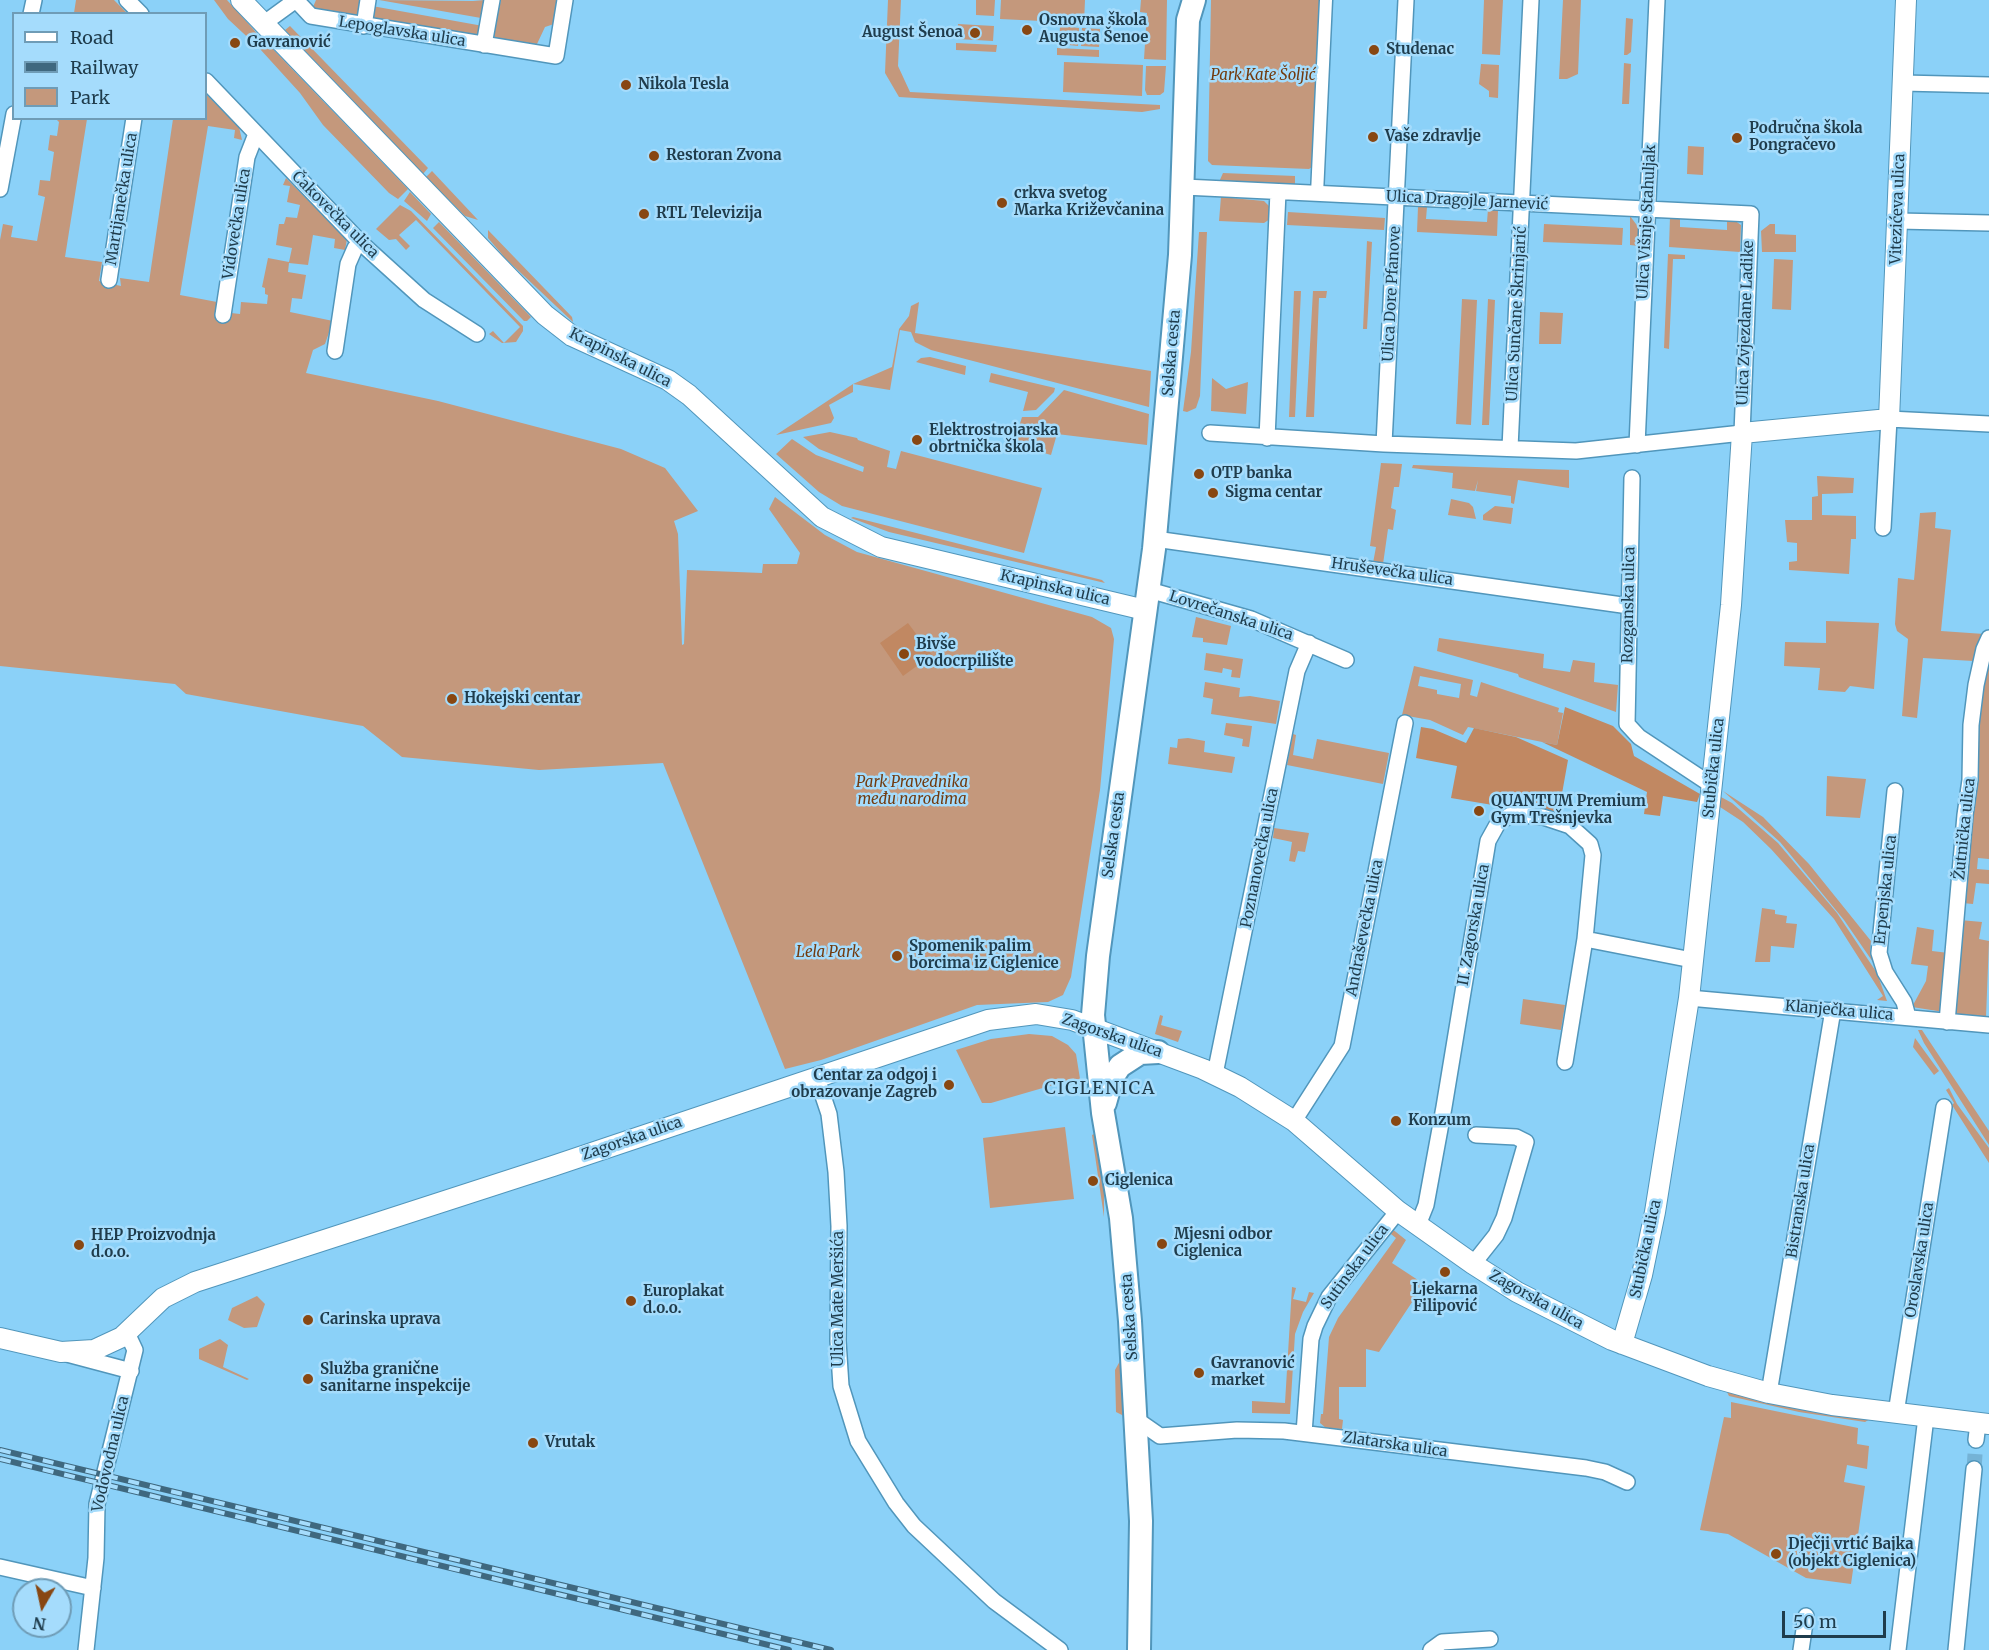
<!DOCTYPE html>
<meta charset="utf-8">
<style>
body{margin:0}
#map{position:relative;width:1989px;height:1650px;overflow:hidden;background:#8bd1f8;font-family:Merriweather,serif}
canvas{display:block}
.legend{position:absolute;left:12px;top:12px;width:195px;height:108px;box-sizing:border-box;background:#a5dcfc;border:2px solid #6f9cb6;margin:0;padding:8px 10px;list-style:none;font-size:18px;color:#1f3c4c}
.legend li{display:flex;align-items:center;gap:12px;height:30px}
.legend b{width:30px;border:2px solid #6f9cb6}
.north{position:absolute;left:12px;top:1578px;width:60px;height:60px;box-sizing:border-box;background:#a5dcfc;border:2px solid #6f9cb6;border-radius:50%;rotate:189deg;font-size:16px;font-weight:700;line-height:24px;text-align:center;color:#1f3c4c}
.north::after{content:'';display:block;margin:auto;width:21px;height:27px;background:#884712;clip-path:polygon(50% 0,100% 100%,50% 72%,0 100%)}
.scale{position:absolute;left:1782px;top:1611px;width:104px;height:27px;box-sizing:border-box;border:3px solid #1f3c4c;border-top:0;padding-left:8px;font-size:18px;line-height:21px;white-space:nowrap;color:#1f3c4c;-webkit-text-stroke:4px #a5dcfc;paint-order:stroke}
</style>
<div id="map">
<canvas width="1989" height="1650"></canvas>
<ul class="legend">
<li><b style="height:8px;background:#fff"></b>Road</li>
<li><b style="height:8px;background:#3f687f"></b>Railway</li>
<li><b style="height:16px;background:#c4987c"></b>Park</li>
</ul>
<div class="north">N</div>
<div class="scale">50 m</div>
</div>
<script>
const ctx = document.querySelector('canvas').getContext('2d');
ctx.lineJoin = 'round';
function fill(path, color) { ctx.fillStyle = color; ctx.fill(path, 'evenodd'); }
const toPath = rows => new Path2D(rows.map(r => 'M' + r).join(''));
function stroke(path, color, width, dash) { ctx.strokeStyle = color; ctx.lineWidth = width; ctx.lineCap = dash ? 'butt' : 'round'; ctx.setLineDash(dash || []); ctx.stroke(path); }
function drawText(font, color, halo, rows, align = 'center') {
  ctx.font = font + ' Merriweather,serif'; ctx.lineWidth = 5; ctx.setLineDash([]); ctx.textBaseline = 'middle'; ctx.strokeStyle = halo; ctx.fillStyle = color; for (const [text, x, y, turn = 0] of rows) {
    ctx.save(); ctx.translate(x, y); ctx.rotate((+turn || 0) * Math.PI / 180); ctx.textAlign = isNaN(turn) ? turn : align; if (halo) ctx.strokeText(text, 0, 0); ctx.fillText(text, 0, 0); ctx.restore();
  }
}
fill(toPath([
 [76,0,114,0,127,13,74,13],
 [214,0,227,0,263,40,257,46,228,19],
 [316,0,361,0,360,12,355,17,316,10,313,7],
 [379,0,473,1,485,0,481,18],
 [501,0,559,0,554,24,545,27,537,44,497,40,493,35],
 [888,0,901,0,898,66,910,92,1160,105,1160,109,1142,112,899,97,885,73],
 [976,0,995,0,994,16,976,15],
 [1001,0,1085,0,1084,23,1000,19],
 [1141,0,1167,0,1166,60,1144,59,1147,13,1140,12],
 [1211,0,1320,0,1312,167,1309,169,1212,165,1208,161],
 [1484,0,1503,0,1500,55,1482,54],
 [1563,0,1581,0,1578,74,1567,79,1559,79],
 [372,6,483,26,481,34,474,36,376,20,372,17],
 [1626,18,1633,19,1631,52,1627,55,1624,55],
 [958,24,994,26,993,41,957,39],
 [290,26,428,168,423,174,285,30],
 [1060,26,1079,28,1078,46,1059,44],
 [1082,28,1100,29,1099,47,1081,46],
 [267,43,408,189,398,199,389,193,323,125,300,93,260,49],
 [956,43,997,45,996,52,956,50],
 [1057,48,1099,50,1099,57,1057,55],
 [1064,62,1143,65,1142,96,1063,92],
 [1624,63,1631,64,1629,104,1622,104],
 [1481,64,1499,65,1498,98,1489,97,1489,91,1479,84],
 [1146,66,1166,66,1164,92,1160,95,1147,95,1145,90],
 [206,94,239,127,242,140,234,138,235,130,208,126,180,295,217,302,215,314,229,317,231,313,240,314,241,302,267,304,268,295,265,294,265,288,262,287,268,258,289,262,292,248,276,245,279,224,284,224,286,217,297,218,300,205,287,202,290,186,283,185,286,178,347,239,345,250,334,248,335,239,313,235,308,265,289,263,288,272,306,275,302,299,292,298,290,312,333,321,325,344,313,350,306,373,438,401,621,449,665,468,698,511,674,521,678,534,682,645,684,644,687,570,762,573,763,564,797,564,800,553,769,509,775,497,825,535,857,552,1092,617,1111,628,1114,639,1100,790,1071,977,1063,995,1048,1002,977,1005,821,1060,785,1069,663,763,539,770,402,757,363,726,186,694,175,684,0,666,0,240,3,224,13,226,11,237,37,241,45,197,38,195,40,180,50,181,54,152,48,150,50,135,57,136,59,122,56,119,87,119,65,257,102,262,99,281,121,286,120,278,149,282,173,119,206,118],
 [1688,146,1704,147,1703,175,1687,174],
 [432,171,478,220,465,216,426,177],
 [1223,173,1295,176,1295,185,1219,182],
 [410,192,431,214,427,221,404,201],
 [1221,197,1264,201,1270,207,1270,219,1264,223,1219,221],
 [400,205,411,211,523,326,523,331,516,342,502,343,489,334,493,331,504,343,520,327,416,220,399,235,410,246,406,250,396,239,389,240,376,229],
 [1418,207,1427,207,1426,219,1487,222,1488,209,1498,210,1497,236,1417,232],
 [1288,212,1385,218,1384,230,1287,225],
 [1630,216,1639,228,1639,246,1630,245],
 [1670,217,1680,217,1680,227,1727,230,1727,220,1734,220,1741,225,1740,252,1669,247],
 [439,222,531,317,527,321,524,321,433,228],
 [1544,224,1623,228,1622,245,1543,242],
 [1770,224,1775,224,1775,234,1796,235,1796,252,1762,252,1761,231],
 [488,230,572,317,573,322,506,259,488,238],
 [1199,232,1207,232,1200,396,1196,408,1187,412,1183,411,1191,352],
 [1367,241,1372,242,1367,329,1363,329],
 [1668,254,1685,255,1685,259,1673,259,1669,349,1664,348],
 [1774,259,1793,260,1791,310,1772,309],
 [1294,291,1301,291,1295,417,1289,417],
 [1313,291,1327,291,1326,298,1319,298,1314,417,1306,417],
 [1462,299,1477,300,1471,425,1456,424],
 [1488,299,1495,300,1489,425,1482,425],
 [919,302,915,333,1151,371,1149,407,931,350,915,342,911,332,900,330,890,390,853,384,853,392,829,405,834,418,831,423,776,435,853,384,892,367,899,329,909,316,911,306],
 [1540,312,1563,313,1561,344,1539,344],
 [930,357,966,366,965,375,916,362,921,358],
 [991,373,1055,388,1054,392,1036,410,1023,411,1028,392,989,382],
 [1212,378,1226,389,1248,382,1246,414,1211,411],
 [1064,390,1149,414,1147,445,1057,434,1051,455,1009,443,1012,429,1018,430,1022,417,1038,417],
 [830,432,857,438,858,440,890,451,887,467,896,469,901,451,1042,488,1024,553,842,506,819,492,776,454,792,439,816,455,863,472,864,467,819,449,803,437],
 [1381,463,1402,464,1399,487,1394,487,1391,508,1396,510,1393,530,1388,529,1383,564,1373,563,1376,547,1370,546],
 [1413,465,1569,470,1569,488,1518,480,1514,504,1511,503,1511,496,1476,491,1478,480,1475,491,1452,488,1453,473,1412,468],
 [1817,476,1854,478,1853,493,1822,494,1822,515,1856,516,1856,539,1851,539,1849,574,1789,570,1789,562,1797,561,1797,543,1787,542,1785,520,1812,520,1812,497,1818,496],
 [1451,499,1469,503,1473,507,1476,519,1448,515],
 [1495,506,1513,508,1511,524,1483,520,1483,515],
 [1936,512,1935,528,1951,530,1941,631,1984,634,1973,661,1923,658,1917,718,1902,716,1908,639,1897,631,1895,624,1898,578,1914,580,1920,513],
 [853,517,1102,580,1105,583,889,532,851,518],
 [1196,617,1231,626,1227,645,1203,642,1203,638,1192,637],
 [1826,621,1879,623,1874,689,1850,686,1845,692,1818,690,1820,668,1784,666,1785,642,1826,643],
 [1439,638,1544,654,1543,668,1570,672,1573,660,1595,663,1594,682,1618,685,1616,712,1519,677,1518,674,1437,651],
 [1206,653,1243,659,1240,678,1231,677,1232,670,1223,668,1222,673,1204,670],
 [1989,659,1989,859,1978,858,1977,869,1989,870,1989,884,1976,883,1973,904,1962,903,1976,721],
 [1414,666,1473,680,1470,695,1477,697,1481,682,1559,708,1558,712,1563,713,1557,745,1468,727,1463,735,1430,720,1402,715],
 [1420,676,1461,684,1459,698,1437,694,1437,690,1418,686],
 [1205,682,1240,688,1239,697,1250,696,1280,701,1276,724,1211,714,1213,699,1203,697],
 [1226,723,1252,726,1249,747,1242,746,1243,739,1224,735],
 [1293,734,1296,735,1293,755,1313,759,1317,739,1389,753,1383,784,1287,765],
 [1188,738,1205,741,1204,752,1235,757,1232,773,1168,764,1170,747,1177,748,1178,739],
 [1827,776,1866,779,1860,818,1826,816],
 [1723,791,1763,817,1809,864,1871,941,1870,950,1877,968,1844,920,1780,842],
 [1721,797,1732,803,1778,843,1837,913,1877,973,1887,1001,1877,1000,1883,996,1834,919,1771,849,1743,822,1720,807],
 [1274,828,1309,833,1305,852,1298,851,1295,862,1289,861,1292,842,1273,838],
 [1762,908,1775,910,1775,914,1787,916,1786,923,1797,924,1794,948,1771,946,1770,962,1755,962],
 [1960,920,1982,922,1979,939,1989,941,1986,1017,1952,1014],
 [1917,927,1934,930,1932,951,1949,953,1944,1012,1912,1007,1926,981,1928,966,1911,964],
 [1523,999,1565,1005,1561,1030,1520,1024],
 [1160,1015,1163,1016,1161,1025,1182,1031,1178,1042,1155,1034],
 [1918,1030,1922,1030,1989,1131,1989,1145,1924,1043],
 [1029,1034,1052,1036,1068,1045,1076,1054,1081,1085,1064,1089,1060,1083,991,1103,982,1103,956,1050,991,1039],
 [1915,1038,1939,1071,1934,1075,1913,1047],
 [1949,1088,1957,1104,1989,1148,1989,1163,1952,1105,1954,1103,1946,1090],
 [1065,1127,1074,1199,990,1208,983,1138],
 [1094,1134,1104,1191,1104,1217,1092,1135],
 [1391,1228,1406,1240,1392,1263,1424,1284,1379,1352,1366,1349,1366,1387,1339,1387,1339,1419,1343,1420,1342,1429,1326,1428,1320,1423,1321,1414,1323,1414,1329,1337,1338,1318,1396,1238,1387,1231],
 [1292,1287,1296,1288,1293,1299,1306,1302,1309,1292,1314,1293,1303,1312,1295,1334,1290,1414,1252,1413,1252,1401,1285,1403],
 [257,1296,265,1304,257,1327,244,1328,228,1320,232,1308],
 [220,1339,228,1345,223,1367,249,1379,247,1380,199,1359,199,1349],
 [1120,1361,1124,1416,1116,1412,1115,1370],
 [1726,1390,1870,1419,1865,1422,1799,1412,1729,1396],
 [1731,1402,1858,1428,1857,1444,1869,1446,1867,1469,1847,1465,1844,1482,1865,1486,1851,1584,1806,1578,1728,1534,1700,1530,1724,1417,1731,1418]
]), '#c4987c');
fill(toPath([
 [908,623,932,655,903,676,880,643],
 [1565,707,1613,726,1631,744,1634,756,1700,794,1697,802,1663,796,1660,816,1644,814,1647,792,1542,742,1557,745],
 [1421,727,1433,729,1466,743,1474,728,1516,737,1568,760,1558,816,1451,798,1457,766,1416,758]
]), '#c18862');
stroke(toPath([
 [1974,1469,1976,1440]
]), '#75b3d6', 15, [15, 8]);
const pedestrian = toPath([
 [1317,194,1326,0]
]);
const minor = toPath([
 [127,0,141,14],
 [31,14,34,0],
 [263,24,296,0,311,16,556,56,565,0],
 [364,26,368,0],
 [484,45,492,0],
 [206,81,361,243,424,300,477,334],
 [1902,83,1989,85],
 [1184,187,1751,214,1742,433,1576,451,1384,444,1210,433],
 [0,189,14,114],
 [1898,221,1989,223],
 [109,280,134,118],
 [223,315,247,157,256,134],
 [335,351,348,264,355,248,361,243],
 [1267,438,1278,192],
 [1384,444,1406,0],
 [1637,445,1657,0],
 [1510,448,1531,0],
 [1632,478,1627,724,1639,737,1713,786],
 [1883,528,1889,419,1989,424],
 [1155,539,1629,606],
 [1149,590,1251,619,1346,660],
 [1895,791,1879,953,1885,972,1904,1002,1908,1017],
 [1585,939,1692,960],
 [1689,998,1989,1025],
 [1947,1022,1965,815,1970,780,1971,725,1976,685,1984,649,1989,638],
 [1215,1074,1297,671,1309,643],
 [817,1078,829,1114,836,1172,839,1226,838,1341,841,1386,858,1441,896,1503,914,1526,994,1601,1060,1650],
 [1294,1121,1342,1046,1405,723],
 [1418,1225,1426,1205,1444,1107,1488,841,1498,823,1512,814,1543,817,1570,826,1590,844,1593,855,1585,939,1565,1062],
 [1473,1264,1496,1235,1504,1218,1526,1142,1516,1137,1476,1135],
 [67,1354,131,1371],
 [1769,1393,1833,1010],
 [1896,1413,1944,1107],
 [1137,1420,1160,1436,1237,1430,1284,1431,1586,1468,1605,1472,1627,1482],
 [1304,1433,1311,1339,1315,1326,1329,1297,1398,1211],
 [1976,1440,1978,1423],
 [0,1567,93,1588],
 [86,1650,96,1558,97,1504,135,1350,127,1333],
 [1431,1650,1442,1642,1490,1639],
 [1801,1650,1806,1616],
 [1898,1650,1926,1417],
 [1956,1650,1974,1469]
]);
const tertiary = toPath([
 [241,0,545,315,572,336,668,380,689,395,822,517,881,547,1145,610],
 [0,1338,61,1352,94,1350,122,1337,163,1298,195,1282,553,1166,988,1020,1036,1014,1072,1020,1203,1069,1240,1087,1294,1121,1398,1211,1473,1264,1517,1292,1612,1340,1708,1376,1769,1393,1832,1405,1989,1424],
 [1622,1344,1642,1275,1655,1212,1689,998,1731,605,1742,433,1889,419,1906,0]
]);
const secondary = toPath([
 [1105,1103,1112,1078,1120,1066,1140,1053,1158,1052],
 [1139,1650,1141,1521,1130,1321,1121,1218,1103,1113,1093,1015,1098,956,1154,549,1180,255,1188,20,1194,0]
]);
stroke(pedestrian, '#5196bb', 15);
stroke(minor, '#5196bb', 18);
stroke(tertiary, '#5196bb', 22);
stroke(secondary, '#5196bb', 26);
stroke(pedestrian, '#fff', 12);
stroke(minor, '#fff', 15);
stroke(tertiary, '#fff', 20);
stroke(secondary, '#fff', 22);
const rail = toPath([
 [0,1450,831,1650],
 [0,1459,789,1650]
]);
stroke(rail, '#3f687f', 6);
stroke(rail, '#a5dcfc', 4, [11]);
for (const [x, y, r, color] of [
 [1027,30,6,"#884712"],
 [975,33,6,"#884712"],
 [235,43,6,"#884712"],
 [1374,50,6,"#884712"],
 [626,85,6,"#884712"],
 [1373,137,6,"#884712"],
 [1737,138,6,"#884712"],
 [654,156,6,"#884712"],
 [1002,203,6,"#884712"],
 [644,214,6,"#884712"],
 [917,440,6,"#884712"],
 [1199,474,6,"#884712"],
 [1213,493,6,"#884712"],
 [904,654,6,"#884712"],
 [452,699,6,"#884712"],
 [1479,811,6,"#884712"],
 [897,956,6,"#884712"],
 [949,1085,6,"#884712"],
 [1396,1121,6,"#884712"],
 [1093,1181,6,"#884712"],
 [1162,1244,6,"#884712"],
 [79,1245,6,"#884712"],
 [1445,1272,6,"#884712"],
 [631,1301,6,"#884712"],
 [308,1320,6,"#884712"],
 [1199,1373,6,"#884712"],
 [308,1379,6,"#884712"],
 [533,1443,6,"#884712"],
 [1776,1554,6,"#884712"]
]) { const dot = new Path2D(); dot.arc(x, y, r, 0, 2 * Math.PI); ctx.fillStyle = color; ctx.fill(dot); stroke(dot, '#a5dcfc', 2); }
drawText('bold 15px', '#1f3c4c', '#a5dcfc', [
 ["Osnovna škola",1039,21],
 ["Augusta Šenoe",1039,38],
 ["August Šenoa",963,33,"right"],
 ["Gavranović",247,43],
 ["Studenac",1386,50],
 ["Nikola Tesla",638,85],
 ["Područna škola",1749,129],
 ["Pongračevo",1749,146],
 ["Vaše zdravlje",1385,137],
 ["Restoran Zvona",666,156],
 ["crkva svetog",1014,194],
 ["Marka Križevčanina",1014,211],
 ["RTL Televizija",656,214],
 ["Elektrostrojarska",929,431],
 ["obrtnička škola",929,448],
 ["OTP banka",1211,474],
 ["Sigma centar",1225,493],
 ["Bivše",916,645],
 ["vodocrpilište",916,662],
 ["Hokejski centar",464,699],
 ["QUANTUM Premium",1491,802],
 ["Gym Trešnjevka",1491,819],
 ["Spomenik palim",909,947],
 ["borcima iz Ciglenice",909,964],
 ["Centar za odgoj i",937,1076,"right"],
 ["obrazovanje Zagreb",937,1093,"right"],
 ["Konzum",1408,1121],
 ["Ciglenica",1105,1181],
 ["Mjesni odbor",1174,1235],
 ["Ciglenica",1174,1252],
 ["HEP Proizvodnja",91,1236],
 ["d.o.o.",91,1253],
 ["Ljekarna",1445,1290,"center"],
 ["Filipović",1445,1307,"center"],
 ["Europlakat",643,1292],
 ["d.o.o.",643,1309],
 ["Carinska uprava",320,1320],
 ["Gavranović",1211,1364],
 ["market",1211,1381],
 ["Služba granične",320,1370],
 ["sanitarne inspekcije",320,1387],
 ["Vrutak",545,1443],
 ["Dječji vrtić Bajka",1788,1545],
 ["(objekt Ciglenica)",1788,1562]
], 'left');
drawText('15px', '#1f3c4c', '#a5dcfc', [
 ["Lepoglavska ulica",402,32,9],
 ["Martijanečka ulica",122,199,-81],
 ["Ulica Dragojle Jarnević",1467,201,3],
 ["Vitezićeva ulica",1898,209,-88],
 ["Čakovečka ulica",335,215,45],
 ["Ulica Višnje Stahuljak",1647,222,-87],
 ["Vidovečka ulica",237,224,-81],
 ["Ulica Dore Pfanove",1392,294,-87],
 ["Ulica Sunčane Škrinjarić",1517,314,-87],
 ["Ulica Zvjezdane Ladike",1746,323,-88],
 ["Selska cesta",1172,353,-85],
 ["Krapinska ulica",620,358,27],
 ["Hruševečka ulica",1392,572,8],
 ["Krapinska ulica",1055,588,13],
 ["Rozganska ulica",1629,605,-89],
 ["Lovrečanska ulica",1231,616,18],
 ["Stubička ulica",1714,768,-84],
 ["Žutnička ulica",1965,829,-84],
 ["Selska cesta",1114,835,-82],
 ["Poznanovečka ulica",1260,858,-79],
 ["Erpenjska ulica",1886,890,-84],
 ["II. Zagorska ulica",1474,925,-80],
 ["Andraševečka ulica",1365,928,-79],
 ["Klanječka ulica",1839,1011,5],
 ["Zagorska ulica",1112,1036,19],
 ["Zagorska ulica",632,1139,-19],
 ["Bistranska ulica",1801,1201,-81],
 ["Stubička ulica",1646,1249,-78],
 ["Oroslavska ulica",1920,1260,-81],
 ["Sutinska ulica",1355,1267,-53],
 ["Ulica Mate Meršića",839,1299,-90],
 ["Zagorska ulica",1536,1300,29],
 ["Selska cesta",1130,1317,-94],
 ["Zlatarska ulica",1395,1445,8],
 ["Vodovodna ulica",111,1454,-77]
]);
drawText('italic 15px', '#723b0f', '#a5dcfc', [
 ["Park Kate Šoljić",1263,76],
 ["Park Pravednika",912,783],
 ["među narodima",912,800],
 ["Lela Park",828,953]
]);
ctx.letterSpacing = '1.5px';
drawText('18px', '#1f3c4c', '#a5dcfc', [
 ["CIGLENICA",1100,1089]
]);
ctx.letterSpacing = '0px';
</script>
